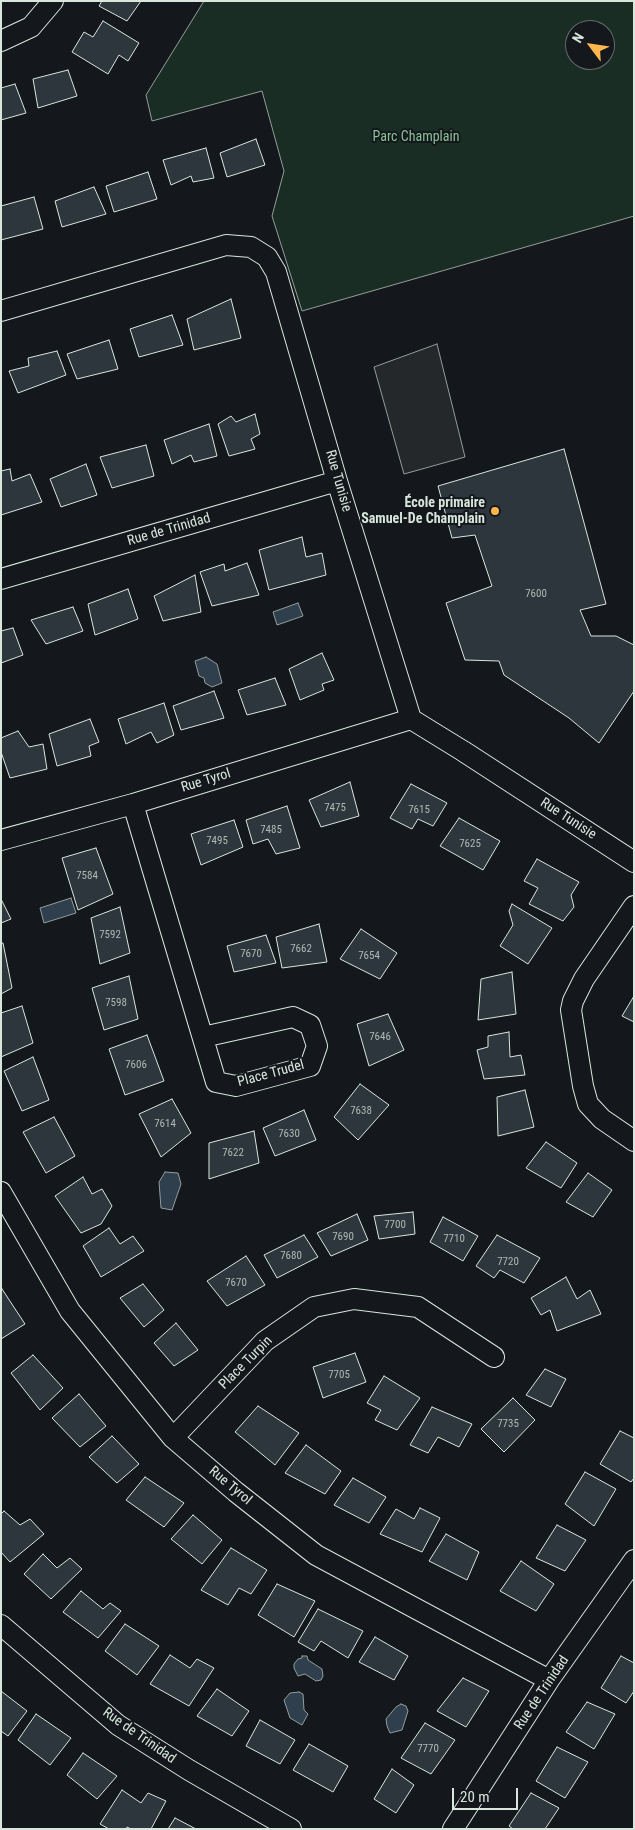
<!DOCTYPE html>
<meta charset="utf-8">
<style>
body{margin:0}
#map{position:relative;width:635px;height:1830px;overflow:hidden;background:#14181c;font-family:"Roboto Condensed",sans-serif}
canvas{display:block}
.frame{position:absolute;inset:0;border:2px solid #d8e6dc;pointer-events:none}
.north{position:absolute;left:565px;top:20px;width:50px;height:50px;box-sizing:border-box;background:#14181c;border:1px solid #626a69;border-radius:50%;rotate:301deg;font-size:14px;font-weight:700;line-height:20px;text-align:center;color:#d8e6dc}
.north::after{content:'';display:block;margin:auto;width:18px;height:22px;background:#ffb74d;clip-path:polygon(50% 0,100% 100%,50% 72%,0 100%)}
.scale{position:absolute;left:452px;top:1788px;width:66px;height:22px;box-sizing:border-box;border:2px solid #d8e6dc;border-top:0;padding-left:6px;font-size:15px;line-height:18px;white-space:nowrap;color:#d8e6dc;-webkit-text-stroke:4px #14181c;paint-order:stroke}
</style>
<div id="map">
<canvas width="635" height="1830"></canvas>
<div class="frame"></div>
<div class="north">N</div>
<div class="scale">20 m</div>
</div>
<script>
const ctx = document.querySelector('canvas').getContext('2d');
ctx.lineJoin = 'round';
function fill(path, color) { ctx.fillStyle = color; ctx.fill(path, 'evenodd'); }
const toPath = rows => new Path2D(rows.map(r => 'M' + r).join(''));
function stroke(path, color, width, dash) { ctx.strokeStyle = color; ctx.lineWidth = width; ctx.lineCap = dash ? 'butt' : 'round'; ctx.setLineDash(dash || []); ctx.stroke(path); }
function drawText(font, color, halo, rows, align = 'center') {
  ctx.font = font + ' "Roboto Condensed",sans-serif'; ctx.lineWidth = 4; ctx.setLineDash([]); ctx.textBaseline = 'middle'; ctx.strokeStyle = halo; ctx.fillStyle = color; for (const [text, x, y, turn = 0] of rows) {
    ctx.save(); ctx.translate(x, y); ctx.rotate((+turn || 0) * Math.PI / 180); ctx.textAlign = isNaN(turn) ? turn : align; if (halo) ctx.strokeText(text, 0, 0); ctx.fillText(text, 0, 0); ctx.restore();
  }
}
const green = toPath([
 [204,1,634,1,634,216,302,311,272,216,284,171,262,91,152,121,146,95,204,1],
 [575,30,605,30,605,60,575,60,575,30]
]);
fill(green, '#1a2d24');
stroke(green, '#939e99', 1);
const parking = toPath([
 [437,344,465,457,404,474,374,367,437,344]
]);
fill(parking, '#24282b');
stroke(parking, '#939e99', 1);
const water = toPath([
 [298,603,303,616,277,625,273,612,298,603],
 [206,657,217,664,222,683,212,687,205,683,204,678,199,676,195,661,206,657],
 [71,898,76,913,44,923,40,908,71,898],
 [165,1172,178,1173,181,1184,172,1210,161,1208,159,1182,165,1172],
 [302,1656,307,1656,308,1660,322,1669,323,1676,321,1680,316,1681,305,1674,298,1676,294,1668,294,1664,298,1659,302,1658,302,1656],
 [299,1692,303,1694,304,1710,308,1714,302,1725,290,1718,284,1700,290,1693,299,1692],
 [401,1704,406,1706,408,1711,402,1730,390,1733,387,1726,386,1719,396,1707,401,1704]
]);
fill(water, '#2f3f4d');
stroke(water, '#939e99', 1);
const building = toPath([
 [102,1,141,1,127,21,99,6,102,1],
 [103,21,139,43,128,61,119,55,108,74,72,52,84,32,93,37,103,21],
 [68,70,77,96,38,108,33,79,68,70],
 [15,84,26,113,1,120,1,88,15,84],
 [256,139,265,165,227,177,220,153,256,139],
 [206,148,214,178,193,182,191,176,171,185,163,160,206,148],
 [148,172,157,199,114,212,106,186,148,172],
 [94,187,106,214,62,227,55,201,94,187],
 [34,197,43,229,1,240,1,206,34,197],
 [231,299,241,338,194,350,187,319,231,299],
 [172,315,183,345,139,357,130,329,172,315],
 [109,340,118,369,77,379,67,354,109,340],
 [57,351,66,375,18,393,9,371,29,366,28,358,57,351],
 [255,414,260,434,251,439,255,449,229,456,218,424,231,416,236,422,255,414],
 [209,424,217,456,194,462,191,455,172,464,164,440,209,424],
 [146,445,154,476,112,488,100,457,146,445],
 [564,449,606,604,580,610,591,636,616,636,634,645,634,691,599,743,569,718,504,675,499,661,465,660,446,603,492,586,475,535,452,538,438,486,564,449],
 [86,464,97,495,61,507,50,479,86,464],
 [10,469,12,481,30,474,42,502,1,515,1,471,10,469],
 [302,537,306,557,322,553,326,575,269,590,259,550,302,537],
 [247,563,259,595,212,606,200,572,224,564,225,571,247,563],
 [195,575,201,612,163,621,154,596,195,575],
 [128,589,138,619,95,635,88,604,128,589],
 [73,607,83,631,46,644,31,620,73,607],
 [13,628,23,655,1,663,1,631,13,628],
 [322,653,334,680,322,684,324,690,300,700,289,669,322,653],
 [275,678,286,705,247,715,238,690,275,678],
 [214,691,224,718,181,730,173,706,214,691],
 [164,703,174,735,157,743,151,732,126,744,118,719,164,703],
 [90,719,99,742,89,746,91,756,57,766,49,734,90,719],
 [18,731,29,747,43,744,47,769,10,778,1,752,1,738,18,731],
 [350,782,359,816,321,827,309,800,350,782],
 [411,784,447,803,433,826,418,819,412,829,390,818,411,784],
 [287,806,300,848,276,854,268,839,253,844,246,820,287,806],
 [459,818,500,841,483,870,440,846,459,818],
 [234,820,243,847,201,865,191,834,234,820],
 [96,848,113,894,78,910,62,858,96,848],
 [537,859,579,882,571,895,574,907,563,921,529,904,538,888,524,881,537,859],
 [1,899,11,919,1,923,1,899],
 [512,904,552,928,528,964,500,946,513,925,509,911,512,904],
 [120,907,130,953,100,964,91,918,120,907],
 [319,924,327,962,282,968,276,937,319,924],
 [361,929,397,953,380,979,340,959,361,929],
 [266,935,276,963,234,972,227,946,266,935],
 [1,943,3,943,12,988,1,994,1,943],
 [512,972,516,1014,478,1020,481,979,512,972],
 [129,976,138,1019,104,1030,92,988,129,976],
 [634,996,634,1022,622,1016,634,996],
 [22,1006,33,1043,1,1057,1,1013,22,1006],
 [388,1014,404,1050,369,1066,357,1024,388,1014],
 [509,1032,510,1057,521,1055,525,1075,484,1079,477,1050,488,1047,488,1036,509,1032],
 [147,1035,164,1081,125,1095,109,1049,147,1035],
 [33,1057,49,1100,22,1111,4,1071,33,1057],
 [360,1084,389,1105,358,1140,334,1117,360,1084],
 [525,1090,534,1127,498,1136,497,1097,525,1090],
 [172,1099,191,1133,161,1157,139,1114,172,1099],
 [304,1110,316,1140,275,1156,263,1128,304,1110],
 [54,1117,75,1156,46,1173,23,1132,54,1117],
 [254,1131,259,1163,209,1179,209,1143,254,1131],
 [546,1142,577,1163,561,1188,526,1168,546,1142],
 [588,1173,612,1190,593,1217,566,1202,588,1173],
 [83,1177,92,1194,102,1189,112,1206,101,1224,81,1233,55,1196,83,1177],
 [413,1212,415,1234,379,1239,374,1216,413,1212],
 [357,1214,368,1240,331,1256,317,1233,357,1214],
 [443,1217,478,1236,463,1261,430,1242,443,1217],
 [109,1228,120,1244,133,1236,144,1251,101,1277,83,1246,109,1228],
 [304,1235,318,1257,277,1278,264,1255,304,1235],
 [497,1235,540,1258,524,1283,500,1270,494,1278,476,1266,497,1235],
 [246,1256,265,1285,227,1306,207,1281,246,1256],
 [566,1277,577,1299,590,1290,601,1314,557,1331,550,1310,541,1315,531,1298,566,1277],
 [143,1284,164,1310,144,1327,120,1298,143,1284],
 [2,1289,25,1324,1,1339,1,1290,2,1289],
 [176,1323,198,1350,174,1366,154,1343,176,1323],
 [355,1353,366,1382,323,1398,313,1367,355,1353],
 [33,1355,63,1388,40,1410,11,1373,33,1355],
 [545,1369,566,1379,551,1407,526,1395,545,1369],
 [384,1376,420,1398,397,1430,375,1420,381,1410,367,1403,384,1376],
 [79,1394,106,1426,80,1447,52,1418,79,1394],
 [513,1398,535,1420,504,1452,481,1429,513,1398],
 [258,1406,299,1433,275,1465,235,1432,258,1406],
 [432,1407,472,1424,459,1447,438,1437,428,1453,410,1445,432,1407],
 [620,1431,634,1438,634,1478,631,1482,600,1464,620,1431],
 [112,1436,139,1464,117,1483,89,1457,112,1436],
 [306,1445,341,1471,325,1494,285,1473,306,1445],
 [585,1472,616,1489,594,1526,565,1504,585,1472],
 [145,1477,184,1503,164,1527,126,1500,145,1477],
 [353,1478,386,1497,369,1523,334,1505,353,1478],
 [420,1508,440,1518,422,1552,380,1534,396,1509,414,1519,420,1508],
 [4,1511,20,1525,30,1519,44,1534,10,1562,1,1552,1,1514,4,1511],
 [193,1515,222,1540,202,1564,171,1539,193,1515],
 [557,1525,586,1540,565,1571,536,1558,557,1525],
 [446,1534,479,1552,467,1580,429,1561,446,1534],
 [231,1548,267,1570,251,1594,239,1588,228,1605,201,1590,231,1548],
 [43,1554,57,1568,70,1558,82,1569,51,1599,24,1574,43,1554],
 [521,1561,554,1584,536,1611,500,1591,521,1561],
 [277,1584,315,1601,294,1637,258,1615,277,1584],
 [81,1591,103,1609,110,1603,121,1611,98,1638,63,1612,81,1591],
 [318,1609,363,1631,348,1658,321,1641,314,1651,298,1642,318,1609],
 [125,1624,159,1646,137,1675,105,1651,125,1624],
 [375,1637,408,1656,394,1680,359,1662,375,1637],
 [170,1655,190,1668,197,1659,214,1668,189,1706,150,1684,170,1655],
 [621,1656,634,1663,634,1691,626,1703,601,1688,621,1656],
 [463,1678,489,1691,466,1727,437,1711,463,1678],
 [217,1689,249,1711,232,1736,197,1716,217,1689],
 [1,1691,27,1711,8,1736,1,1731,1,1691],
 [587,1702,615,1714,594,1749,566,1732,587,1702],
 [36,1714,71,1738,50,1765,18,1740,36,1714],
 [260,1720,295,1740,280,1764,246,1746,260,1720],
 [425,1723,455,1740,431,1774,401,1758,425,1723],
 [309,1744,348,1766,333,1792,293,1770,309,1744],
 [557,1747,588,1762,565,1798,536,1781,557,1747],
 [83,1753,117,1776,97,1799,67,1775,83,1753],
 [392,1769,414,1785,396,1813,374,1799,392,1769],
 [122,1790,141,1803,148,1793,166,1801,151,1829,131,1829,127,1827,126,1829,109,1829,100,1824,122,1790],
 [531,1793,559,1808,545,1829,513,1829,509,1826,531,1793],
 [175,1818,196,1829,168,1829,175,1818]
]);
fill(building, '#2c363c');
stroke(building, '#d8e6dc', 1);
const minor = toPath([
 [1,41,31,27,53,1],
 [1,311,226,245,251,247,267,257,276,272,337,481,411,719,463,751,634,862],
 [1,579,337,481],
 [133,804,216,1082,236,1086,310,1066,317,1046,310,1025,293,1017,203,1037],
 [1,840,133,804,411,719],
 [634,906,584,979,573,1001,571,1010,583,1086,588,1104,602,1119,634,1141],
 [1,1192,70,1311,173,1438,236,1492,316,1555,549,1680],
 [173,1438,265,1341,314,1307,354,1299,418,1307,494,1357],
 [1,1625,118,1725,189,1770,291,1829],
 [453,1829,549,1680,634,1560]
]);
stroke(minor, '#d8e6dc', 22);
stroke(minor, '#14181c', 20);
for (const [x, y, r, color] of [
 [495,511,5,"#ffb74d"]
]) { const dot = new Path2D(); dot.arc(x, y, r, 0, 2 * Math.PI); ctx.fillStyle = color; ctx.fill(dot); stroke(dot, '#14181c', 2); }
drawText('11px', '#adbab4', null, [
 ["7600",536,594],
 ["7475",335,808],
 ["7615",419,810],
 ["7485",271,830],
 ["7495",217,841],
 ["7625",470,844],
 ["7584",87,876],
 ["7592",110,935],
 ["7662",301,949],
 ["7670",251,954],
 ["7654",369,956],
 ["7598",116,1003],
 ["7646",380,1037],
 ["7606",136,1065],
 ["7638",361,1111],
 ["7614",165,1124],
 ["7630",289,1134],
 ["7622",233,1153],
 ["7700",395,1225],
 ["7690",343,1237],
 ["7710",454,1239],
 ["7680",291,1256],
 ["7720",508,1262],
 ["7670",236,1283],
 ["7705",339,1375],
 ["7735",508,1424],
 ["7770",428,1749]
]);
drawText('14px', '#8ac095', '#14181c', [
 ["Parc Champlain",416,137]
]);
drawText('14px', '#d8e6dc', '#14181c', [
 ["Rue Tunisie",338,481,74],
 ["Rue de Trinidad",169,530,-16],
 ["Rue Tyrol",206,781,-17],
 ["Rue Tunisie",568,819,33],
 ["Place Trudel",271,1074,-15],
 ["Place Turpin",246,1363,-45],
 ["Rue Tyrol",230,1486,40],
 ["Rue de Trinidad",542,1693,-56],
 ["Rue de Trinidad",139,1736,35]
]);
drawText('bold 14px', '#d8e6dc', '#14181c', [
 ["École primaire",485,503],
 ["Samuel-De Champlain",485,519]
], 'right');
</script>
